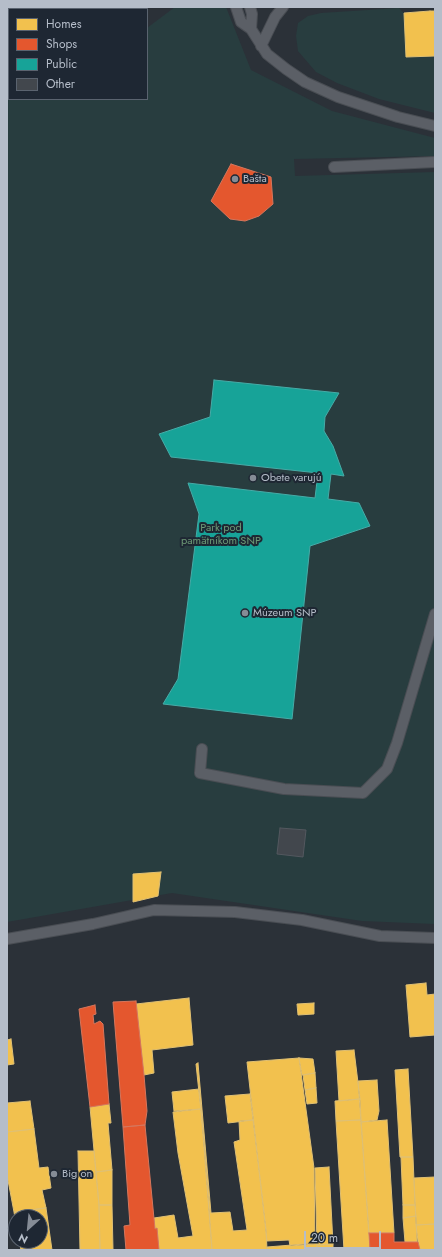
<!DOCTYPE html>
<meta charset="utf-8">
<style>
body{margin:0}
#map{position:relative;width:442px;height:1257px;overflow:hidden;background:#2b3138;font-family:Jost,sans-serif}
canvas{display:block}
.frame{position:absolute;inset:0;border:8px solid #b5bdc9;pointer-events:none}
.legend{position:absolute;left:8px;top:8px;width:140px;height:92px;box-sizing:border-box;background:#1e2733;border:1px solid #5a636f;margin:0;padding:5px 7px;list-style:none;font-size:12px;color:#b5bdc9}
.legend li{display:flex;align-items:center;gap:8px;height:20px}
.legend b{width:20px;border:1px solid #5a636f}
.north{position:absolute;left:8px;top:1209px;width:40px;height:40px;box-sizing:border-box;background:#1e2733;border:1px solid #5a636f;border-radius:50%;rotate:207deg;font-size:11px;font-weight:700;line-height:16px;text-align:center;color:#b5bdc9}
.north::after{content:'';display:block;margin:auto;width:14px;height:18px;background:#858c96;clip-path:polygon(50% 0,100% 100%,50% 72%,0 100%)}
.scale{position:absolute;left:304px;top:1231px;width:77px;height:18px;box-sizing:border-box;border:2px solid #b5bdc9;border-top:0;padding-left:5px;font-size:12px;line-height:14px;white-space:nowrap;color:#b5bdc9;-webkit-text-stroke:3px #1e2733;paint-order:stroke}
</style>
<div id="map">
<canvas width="442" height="1257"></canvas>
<div class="frame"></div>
<ul class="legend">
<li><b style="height:11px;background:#f2c14e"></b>Homes</li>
<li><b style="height:11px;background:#e4572e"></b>Shops</li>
<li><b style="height:11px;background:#17a398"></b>Public</li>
<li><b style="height:11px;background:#42474d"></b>Other</li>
</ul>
<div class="north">N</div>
<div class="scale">20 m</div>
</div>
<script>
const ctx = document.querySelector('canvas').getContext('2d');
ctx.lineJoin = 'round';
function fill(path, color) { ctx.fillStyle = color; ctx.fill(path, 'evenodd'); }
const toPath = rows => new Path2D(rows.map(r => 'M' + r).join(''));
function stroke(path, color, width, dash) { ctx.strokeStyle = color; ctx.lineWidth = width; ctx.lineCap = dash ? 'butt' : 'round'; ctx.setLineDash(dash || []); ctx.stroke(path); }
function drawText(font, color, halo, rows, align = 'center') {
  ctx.font = font + ' Jost,sans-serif'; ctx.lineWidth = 4; ctx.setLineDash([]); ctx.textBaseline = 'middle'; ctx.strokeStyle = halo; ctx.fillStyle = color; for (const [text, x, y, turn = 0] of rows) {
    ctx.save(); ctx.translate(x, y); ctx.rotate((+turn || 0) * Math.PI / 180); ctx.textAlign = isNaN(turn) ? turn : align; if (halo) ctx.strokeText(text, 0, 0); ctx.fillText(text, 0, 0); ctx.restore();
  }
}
fill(toPath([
 [7,7,140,7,141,9,9,9,9,99,147,99,147,28,175,7,226,7,251,70,332,111,435,138,435,156,294,159,295,176,435,172,435,924,362,921,172,893,7,922],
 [399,8,404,13,406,57,435,56,435,113,379,99,337,83,316,72,298,51,296,36,298,23,308,16,321,13]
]), '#283d3f');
const homes = toPath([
 [430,11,435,11,435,56,406,57,404,13,430,11],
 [161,872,158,896,133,902,133,874,161,872],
 [426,983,427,995,435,994,435,1035,410,1037,406,985,426,983],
 [189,998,193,1045,152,1050,154,1073,144,1075,136,1004,189,998],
 [314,1003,314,1014,298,1015,297,1004,314,1003],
 [11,1039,14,1064,7,1065,7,1073,7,1040,11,1039],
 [354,1050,360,1099,339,1101,336,1051,354,1050],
 [299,1058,314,1168,315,1244,290,1246,289,1240,267,1241,247,1062,299,1058],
 [299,1058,313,1059,315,1073,302,1075,299,1058],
 [198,1063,211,1213,230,1212,233,1231,247,1230,234,1142,240,1140,239,1121,253,1120,266,1229,267,1250,212,1250,204,1140,196,1064,198,1063],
 [408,1069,413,1157,400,1157,395,1070,408,1069],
 [315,1073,316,1088,305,1090,303,1075,315,1073],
 [377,1080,379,1111,377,1120,361,1122,358,1081,377,1080],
 [316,1088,317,1103,307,1104,305,1090,316,1088],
 [199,1089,201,1109,174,1111,172,1092,199,1089],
 [250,1094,253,1120,228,1123,225,1096,250,1094],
 [360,1099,361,1120,336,1121,335,1101,360,1099],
 [30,1101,34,1129,7,1132,7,1103,30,1101],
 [109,1104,111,1123,108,1123,112,1170,96,1172,90,1107,109,1104],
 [201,1109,212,1250,159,1250,157,1228,155,1229,154,1218,174,1215,178,1238,193,1236,178,1153,173,1112,201,1109],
 [361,1120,370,1250,344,1250,336,1121,361,1120],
 [387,1120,394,1233,369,1233,361,1122,387,1120],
 [34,1129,39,1168,48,1167,51,1188,42,1190,46,1208,14,1212,7,1175,7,1132,34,1129],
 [78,1151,94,1151,99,1205,100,1250,80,1250,78,1151],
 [401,1157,413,1157,415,1205,403,1205,401,1157],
 [329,1167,333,1244,317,1245,315,1168,329,1167],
 [112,1170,112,1205,99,1205,96,1172,112,1170],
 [435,1177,435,1224,416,1225,414,1178,435,1177],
 [99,1205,112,1205,113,1250,100,1250,99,1205],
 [403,1205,415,1205,416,1216,403,1218,403,1205],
 [46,1208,52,1250,21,1250,19,1241,40,1241,40,1217,16,1217,16,1224,14,1212,46,1208],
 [416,1216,417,1242,405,1242,403,1218,416,1216],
 [435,1224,435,1250,419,1249,416,1225,435,1224],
 [317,1243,317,1250,267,1250,267,1247,317,1243],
 [333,1244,333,1250,317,1250,317,1245,333,1244]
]);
fill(homes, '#f2c14e');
stroke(homes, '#e0c073', 1);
const shops = toPath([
 [231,164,271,177,273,204,259,216,245,221,230,219,211,201,231,164],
 [136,1001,144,1075,147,1111,145,1125,123,1127,113,1002,136,1001],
 [95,1005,96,1014,93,1015,94,1024,100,1021,103,1024,109,1104,90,1107,79,1009,95,1005],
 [145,1125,155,1229,157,1228,159,1250,126,1250,124,1226,130,1225,123,1127,145,1125],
 [369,1233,394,1233,394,1242,418,1242,420,1250,370,1250,369,1233]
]);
fill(shops, '#e4572e');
stroke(shops, '#d6765c', 1);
const public = toPath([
 [214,380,339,393,325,417,324,431,333,446,344,476,331,474,328,499,359,503,370,526,310,546,292,719,163,704,178,679,199,514,188,483,315,498,318,473,171,457,159,434,210,417,214,380]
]);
fill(public, '#17a398');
stroke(public, '#46aba7', 1);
const building = toPath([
 [280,828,306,830,303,857,277,854,280,828]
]);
fill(building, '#42474d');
stroke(building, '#53585f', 1);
const service = toPath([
 [236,7,241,22,251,29,252,14,250,7],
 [251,29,267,54,286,69,305,82,338,97,398,117,435,126],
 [261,46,275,17,283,7],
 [334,167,435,162],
 [202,749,200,773,284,789,363,793,387,769,397,743,435,614],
 [7,939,93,924,154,910,235,912,302,920,380,936,435,938]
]);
stroke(service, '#494d53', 12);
stroke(service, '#5b5f66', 10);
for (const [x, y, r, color] of [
 [235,179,4,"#858c96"],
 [253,478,4,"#858c96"],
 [245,613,4,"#858c96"],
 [54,1174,4,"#858c96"]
]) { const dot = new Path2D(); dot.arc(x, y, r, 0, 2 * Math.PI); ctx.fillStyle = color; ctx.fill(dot); stroke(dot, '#1e2733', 1.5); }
drawText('11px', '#b5bdc9', '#1e2733', [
 ["Bašta",243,179],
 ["Obete varujú",261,478],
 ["Múzeum SNP",253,613],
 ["Big on",62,1174]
], 'left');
drawText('11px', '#6d9975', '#1e2733', [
 ["Park pod",221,528],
 ["pamätníkom SNP",221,541]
]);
</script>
